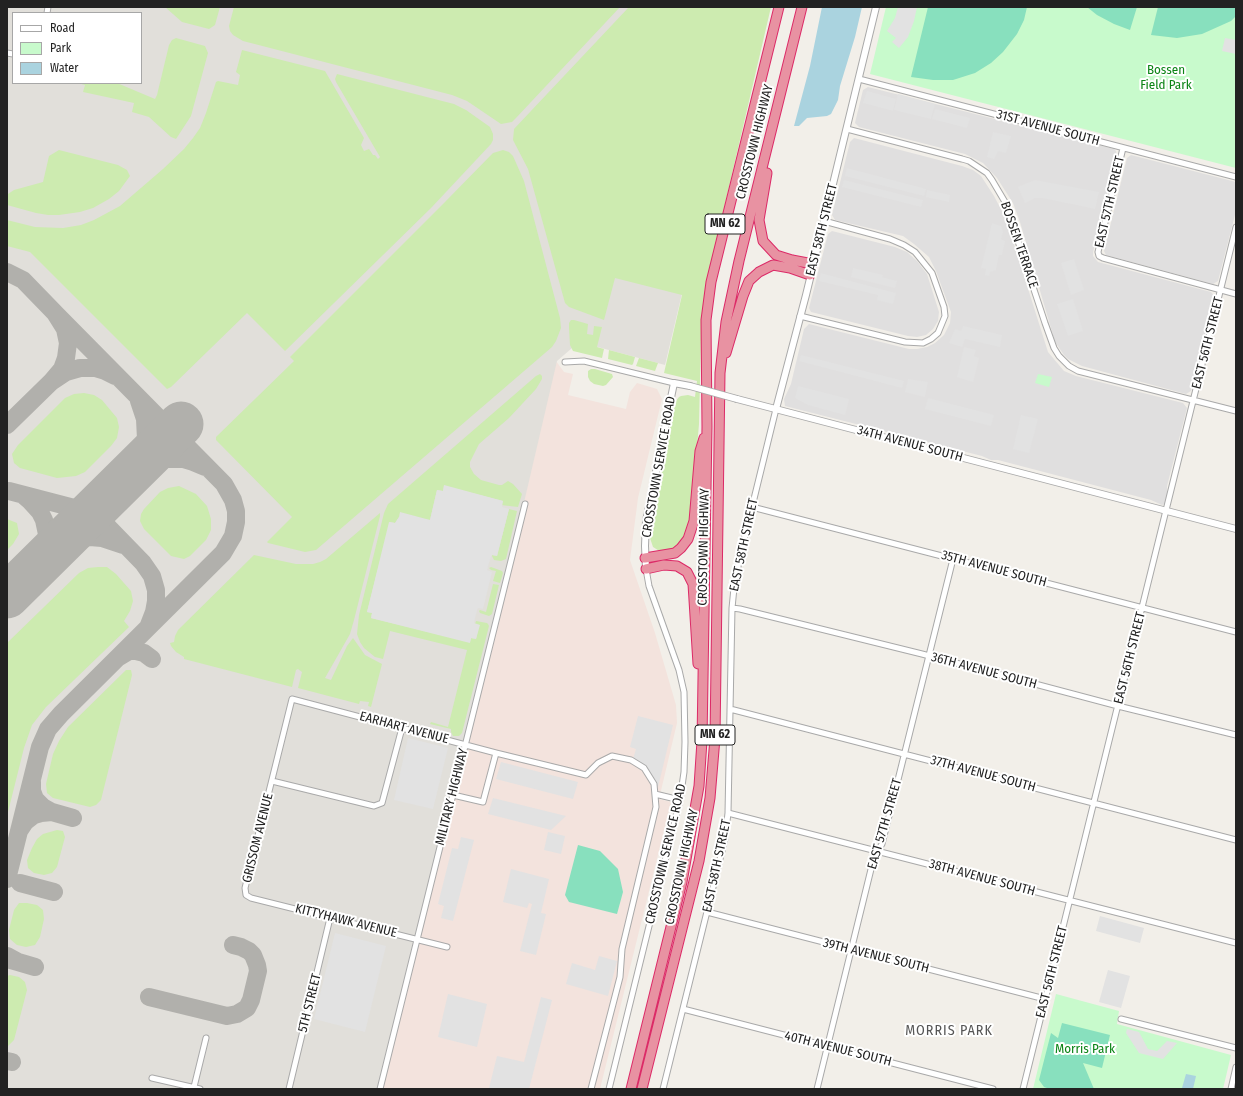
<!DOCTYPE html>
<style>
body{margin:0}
#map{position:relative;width:1243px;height:1096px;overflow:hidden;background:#f2efe9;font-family:"Fira Sans Condensed",sans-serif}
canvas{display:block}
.frame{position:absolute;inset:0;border:8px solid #222;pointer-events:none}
.legend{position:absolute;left:12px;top:12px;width:130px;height:72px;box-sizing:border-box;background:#fff;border:1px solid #a7a7a7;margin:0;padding:5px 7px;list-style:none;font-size:12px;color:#222}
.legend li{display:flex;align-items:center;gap:8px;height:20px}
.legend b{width:20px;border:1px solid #a7a7a7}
</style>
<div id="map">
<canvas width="1243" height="1096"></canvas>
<div class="frame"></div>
<ul class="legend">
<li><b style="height:5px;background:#fff"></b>Road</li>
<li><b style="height:11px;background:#c8facc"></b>Park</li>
<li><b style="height:11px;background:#aad3df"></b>Water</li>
</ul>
</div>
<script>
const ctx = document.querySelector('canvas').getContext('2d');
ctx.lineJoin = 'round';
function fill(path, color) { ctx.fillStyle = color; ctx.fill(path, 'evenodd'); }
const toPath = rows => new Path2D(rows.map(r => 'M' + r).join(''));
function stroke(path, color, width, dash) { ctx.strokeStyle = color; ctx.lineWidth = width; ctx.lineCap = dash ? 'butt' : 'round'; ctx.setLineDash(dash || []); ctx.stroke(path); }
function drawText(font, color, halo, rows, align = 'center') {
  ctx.font = font + ' "Fira Sans Condensed",sans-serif'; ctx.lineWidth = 4; ctx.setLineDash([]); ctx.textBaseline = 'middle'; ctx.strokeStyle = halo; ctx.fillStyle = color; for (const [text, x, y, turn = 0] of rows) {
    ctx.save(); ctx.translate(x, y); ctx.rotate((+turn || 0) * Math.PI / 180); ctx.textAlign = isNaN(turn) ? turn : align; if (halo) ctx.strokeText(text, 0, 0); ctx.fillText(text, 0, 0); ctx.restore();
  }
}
fill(toPath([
 [868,87,1114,149,1116,151,1117,156,1093,252,1093,256,1098,262,1211,292,1215,297,1191,391,1186,394,1082,366,1068,359,1064,355,1055,342,1020,222,1013,203,997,178,983,163,965,154,859,127,855,123,863,90],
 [854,138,962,166,973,170,981,176,994,196,1006,219,1048,352,1064,371,1076,376,1183,403,1187,408,1167,486,1167,498,1165,504,1162,505,1151,500,998,460,991,460,982,456,785,406,784,399,791,384,804,329,809,324,909,349,917,349,927,347,935,343,944,335,950,323,951,312,948,304,936,271,929,257,914,244,903,236,835,220,832,215,850,142],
 [1131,155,1236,182,1236,211,1218,281,1213,284,1106,255,1104,251,1127,158],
 [832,231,895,247,907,252,917,261,927,274,939,312,938,321,933,329,926,335,917,337,908,336,811,312,809,308,828,234]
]), '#e0dfdf');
fill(toPath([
 [556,361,564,372,573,374,568,395,626,409,630,392,637,383,657,389,662,399,638,498,630,560,655,633,676,705,677,723,659,799,671,802,600,1089,7,1089]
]), '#f3e3dd');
fill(toPath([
 [7,7,741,7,739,54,665,365,579,342,557,361,505,584,380,1089,7,1089],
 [13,13,141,13,141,83,13,83]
]), '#e1dfda');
fill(toPath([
 [165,7,220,7,215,25,209,29,182,22],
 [234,7,620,7,516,118,512,122,501,124,467,101,452,95,243,41,233,35,230,31,229,26],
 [629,7,771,7,711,264,706,292,701,339,699,424,691,517,688,532,675,548,661,552,653,547,650,538,652,523,675,402,679,397,681,396,688,395,695,397,697,381,664,373,682,295,615,278,604,320,569,307,565,303,528,169,513,140,514,129],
 [176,38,205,46,208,53,191,116,176,139,171,137,149,117,132,112,134,103,83,92,85,85,78,83,117,83,155,99,157,95,169,45,172,40],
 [242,50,325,71,364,138,361,145,364,151,369,149,373,155,375,155,378,159,380,157,336,82,335,79,337,74,454,104,466,110,490,127,493,134,493,140,491,144,431,208,285,351,247,313,171,387,167,389,30,252,7,246,7,220,35,227,63,228,81,225,94,220,120,206,163,169,184,149,193,138,200,128,206,113,216,82,218,81,238,85,240,75,236,72],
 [59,150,118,165,127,170,130,176,119,191,109,199,93,208,80,212,59,215,48,215,36,213,7,205,7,195,8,194,14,190,43,182,49,156],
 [503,150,509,152,513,156,524,181,560,318,561,328,556,341,552,347,316,550,305,552,268,543,267,542,292,517,216,440,216,437,294,361,290,357,445,202,493,153],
 [571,320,574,320,588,324,587,334,593,335,594,326,602,327,597,347,604,349,602,358,573,351,570,345,569,328,569,323],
 [609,350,635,357,633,364,632,365,608,359],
 [639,358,658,363,655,371,636,366],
 [591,369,595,369,612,374,613,377,606,385,603,386,594,384,590,381,588,377,588,371],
 [540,374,542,376,542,379,536,389,509,418,479,444,470,462,470,467,474,474,481,480,499,485,502,485,508,481,513,484,522,494,518,507,501,505,503,501,444,486,443,491,437,490,430,520,399,517,395,523,390,522,367,612,372,613,371,618,470,642,471,638,476,639,479,625,475,624,476,621,487,623,488,624,489,626,462,733,459,736,453,736,451,732,451,729,430,724,431,722,448,727,467,650,390,631,383,659,375,657,364,648,360,642,357,634,359,615,384,513,388,504,536,376],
 [84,393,94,395,102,400,117,418,119,427,117,438,111,446,85,472,76,476,57,478,20,468,14,463,12,454,18,445,65,398,74,394],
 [179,486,196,494,207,506,211,519,211,530,206,540,190,556,184,559,171,556,144,529,140,521,141,514,144,509,160,492,168,488],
 [509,509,517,511,506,559,501,561,494,560,492,556,492,555,497,556],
 [380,513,380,516,354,620,350,634,325,678,331,680,347,646,353,638,365,655,382,664,371,707,368,706,369,702,360,701,359,704,298,688,302,672,298,669,296,670,292,687,184,659,184,657,176,652,171,646,170,643,174,642,175,636,178,630,254,555,296,564,313,564,320,562,326,559],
 [7,519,17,523,19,534,13,544,7,550],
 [98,567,107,567,116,574,131,591,133,601,130,611,124,621,129,627,46,707,32,725,24,748,7,816,7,643,79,573,88,568],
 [491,567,502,571,503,573,500,583,493,581,496,571,491,570,489,568],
 [493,584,499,585,492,614,489,616,480,613,479,611,480,610,486,612],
 [126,670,131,670,132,675,101,800,96,805,90,807,53,798,47,793,46,784,53,754,59,741,68,727],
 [57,830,63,831,65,837,57,867,52,873,44,875,34,873,28,868,27,860,32,848,37,839,43,834],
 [19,903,27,903,37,905,43,910,44,919,40,937,35,945,26,947,17,945,10,939,9,930,14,910],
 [10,975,19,977,25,982,27,990,14,1040,7,1047,7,976]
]), '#cdebb0');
fill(toPath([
 [886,7,1236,7,1236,168,870,74],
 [1038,374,1052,377,1049,387,1035,383],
 [1056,994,1119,1011,1117,1024,1231,1055,1223,1089,1033,1089]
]), '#c8facc');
fill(toPath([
 [928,7,1027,7,1024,20,1017,34,1003,52,991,63,975,73,953,80,933,80,911,77],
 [1087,7,1137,7,1130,30,1114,24,1097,15],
 [1158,7,1236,7,1236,16,1231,21,1202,34,1177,38,1151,35],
 [578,845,600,851,618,869,623,892,617,914,569,902,565,895],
 [1062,1023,1110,1035,1102,1068,1083,1063,1094,1089,1050,1089,1044,1087,1039,1080,1051,1033,1058,1038]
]), '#88e0be');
fill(toPath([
 [898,7,917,7,914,21,908,37,899,48,892,42,896,38,887,31,895,18],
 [1225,38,1236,40,1236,54,1222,51],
 [867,91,896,99,893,111,863,103],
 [898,94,935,104,931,119,894,110],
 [935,109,970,118,967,128,932,119],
 [993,132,1011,136,1006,153,998,151,994,159,987,157],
 [847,168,926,189,924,196,845,176],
 [844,180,923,200,921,207,842,187],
 [1035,180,1099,192,1095,209,1043,198,1035,198,1025,203,1018,187],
 [927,190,950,195,949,202,926,197],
 [992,223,1001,226,1003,232,1001,239,1005,241,1002,255,999,255,996,270,990,272,989,276,985,275,986,269,981,268],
 [1074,259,1084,290,1071,295,1061,263],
 [853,268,883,275,882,277,897,281,895,288,851,277],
 [821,273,896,293,893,304,877,300,878,295,819,281],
 [1073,299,1083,331,1068,336,1057,304],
 [963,326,1002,335,1000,347,965,339,962,347,949,343,955,329,961,331],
 [964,347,976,350,974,356,979,358,973,382,957,377],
 [801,355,904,381,902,388,799,361],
 [908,379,928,382,925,397,905,392],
 [798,386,849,399,845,415,808,405,795,398],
 [928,398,994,415,991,426,925,409],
 [1021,415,1038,419,1029,453,1013,449],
 [444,485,503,501,502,507,509,509,497,556,492,555,491,556,487,570,492,572,483,609,478,608,477,610,474,623,480,625,476,639,471,638,470,643,371,618,372,613,367,612,389,522,395,523,399,517,400,512,430,520,437,490,443,491],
 [638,716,673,725,658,787,645,766,633,759,636,749,630,747],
 [408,738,448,748,433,809,394,800],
 [501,762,578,782,573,799,496,779],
 [493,798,566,816,551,830,488,814],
 [548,832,565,836,561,854,544,850],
 [461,837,474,840,453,921,441,918,444,906,438,904,452,848,458,849],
 [511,869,549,879,541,913,546,914,536,955,520,951,532,904,529,903,527,908,503,902],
 [1100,916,1144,928,1140,943,1096,931],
 [335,933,386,946,365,1032,314,1019],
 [599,956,617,961,608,996,566,984,572,963,595,970],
 [1108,970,1130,976,1121,1008,1099,1002],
 [448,994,487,1004,477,1047,438,1037],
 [541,997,552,1000,529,1089,489,1088,497,1056,524,1062],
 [1127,1029,1139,1032,1148,1049,1157,1051,1167,1041,1177,1043,1163,1059,1139,1053,1126,1033]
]), '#e2e2e2');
fill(toPath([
 [822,7,862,7,855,37,840,86,838,100,831,114,827,116,807,118,799,126,794,126,810,66],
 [1186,1074,1196,1076,1193,1089,1182,1088]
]), '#aad3df');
stroke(toPath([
 [7,272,23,280,55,313,65,329,68,343,66,358,62,369,51,382,66,372,80,368,95,368,105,371,115,376],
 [139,401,145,419,146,439,141,456,125,479,146,464,164,459,183,459,193,462,205,467],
 [7,425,51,382],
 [9,491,78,509,97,518,109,528,143,563,152,576,156,590,156,601,154,612,149,625],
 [23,495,30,501,40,512,44,520,47,534,46,544,42,555,26,578,59,548,79,539,90,537,102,538,123,545],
 [119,657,129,651,136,651,144,653,152,659],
 [52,812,73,818],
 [19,831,25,822,34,815,41,813,52,812,43,807,35,799,32,791,32,782],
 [7,879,40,747,48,729,61,714,223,553,233,536,236,522,236,511,233,500,224,484,55,313],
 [20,883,54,892],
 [7,956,18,962,7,959],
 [18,962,35,967],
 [149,997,227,1016,237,1014,247,1008,251,1000,258,971,257,965,253,955,249,951,241,947,233,945],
 [7,1061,12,1062]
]), '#b1b0ac', 18);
stroke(toPath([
 [7,596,181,424]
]), '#b1b0ac', 45);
const minor = toPath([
 [47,13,48,7],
 [7,53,13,54],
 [859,79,1236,177],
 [847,129,962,159,969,161,987,173,992,180,1005,202,1045,323,1054,348,1059,356,1069,366,1078,371,1236,411],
 [1123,148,1098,252,1099,256,1103,258,1236,294],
 [800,316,905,342,923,343,931,339,938,333,945,316,944,307,932,273,915,252,904,245,890,239,824,221],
 [565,362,584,361,674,383],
 [752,507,1236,632],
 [732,608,740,609,922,654,1118,706,1236,735],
 [730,709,1236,840],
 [272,781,374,806,382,803,402,728],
 [655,794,680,800],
 [453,795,483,802,496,753],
 [728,813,1236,943],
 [707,912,1045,999],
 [447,947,251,898,246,895,245,888,292,699,496,753,586,775,598,763,612,756,631,760,644,768,654,784,656,807,622,949,620,977,591,1089],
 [683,1009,993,1089],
 [1121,1019,1236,1048],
 [152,1078,200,1089],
 [194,1087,206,1038],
 [289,1089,330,918],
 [380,1089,525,504],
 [609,1089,680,800,684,772,685,742,684,692,679,670,649,586,646,569],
 [663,1089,725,839,728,813,732,608,734,588,740,556,776,409],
 [817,1089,874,857,882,844,953,559],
 [1023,1089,1236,227],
 [1231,1089,1236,1067]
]);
const tertiary = toPath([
 [737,399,1236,529],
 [776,409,806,295,876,7],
 [646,569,645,546,646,521,674,383,690,386]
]);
const motorway = toPath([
 [767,173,759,220,763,241,776,255,792,260,813,264],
 [726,353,743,296,749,281,759,272,773,265,790,268,810,275],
 [645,558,675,553,681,548,688,539,694,521,700,451,704,438],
 [646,569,664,565,677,566,687,572,693,584,698,664],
 [631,1089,682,882,699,786,702,741,707,427,706,320,711,282,779,7],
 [642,1089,699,861,710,798,715,738,720,373,726,322,739,261,802,7]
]);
stroke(minor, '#a9a9a9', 7);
stroke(tertiary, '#a9a9a9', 8);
stroke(motorway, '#dc2a67', 11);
stroke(minor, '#fff', 5);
stroke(tertiary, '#fff', 6);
stroke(motorway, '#e892a2', 9);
const tertiaryBridge = toPath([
 [690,386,737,399]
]);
stroke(tertiaryBridge, '#a9a9a9', 8, []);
stroke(tertiaryBridge, '#fff', 6);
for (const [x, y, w] of [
 [725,224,40],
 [715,735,40]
]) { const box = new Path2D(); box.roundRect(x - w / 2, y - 10, w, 20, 3); ctx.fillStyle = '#fff'; ctx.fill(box); stroke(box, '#222', 1); }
drawText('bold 12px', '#222', null, [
 ["MN 62",725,224],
 ["MN 62",715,735]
]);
drawText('13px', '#0c8416', '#fff', [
 ["Bossen",1166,70],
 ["Field Park",1166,85],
 ["Morris Park",1085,1049]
]);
drawText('13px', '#222', '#fff', [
 ["31ST AVENUE SOUTH",1048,128,15],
 ["CROSSTOWN HIGHWAY",755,142,-76],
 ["EAST 57TH STREET",1110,202,-77],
 ["EAST 58TH STREET",822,230,-76],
 ["BOSSEN TERRACE",1019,245,71],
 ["EAST 56TH STREET",1208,343,-76],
 ["34TH AVENUE SOUTH",910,444,15],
 ["CROSSTOWN SERVICE ROAD",659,467,-80],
 ["EAST 58TH STREET",744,545,-78],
 ["CROSSTOWN HIGHWAY",704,547,-89],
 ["35TH AVENUE SOUTH",994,569,15],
 ["EAST 56TH STREET",1130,658,-76],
 ["36TH AVENUE SOUTH",984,671,15],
 ["EARHART AVENUE",404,728,15],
 ["37TH AVENUE SOUTH",983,774,15],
 ["MILITARY HIGHWAY",452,797,-76],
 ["EAST 57TH STREET",885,824,-74],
 ["GRISSOM AVENUE",258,838,-76],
 ["CROSSTOWN SERVICE ROAD",666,854,-77],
 ["EAST 58TH STREET",717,866,-78],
 ["CROSSTOWN HIGHWAY",682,867,-78],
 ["38TH AVENUE SOUTH",982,878,15],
 ["KITTYHAWK AVENUE",346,921,14],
 ["39TH AVENUE SOUTH",876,956,14],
 ["EAST 56TH STREET",1052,972,-76],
 ["5TH STREET",310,1003,-76],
 ["40TH AVENUE SOUTH",838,1049,14]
]);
ctx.letterSpacing = '1px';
drawText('14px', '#555', '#fff', [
 ["MORRIS PARK",949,1031]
]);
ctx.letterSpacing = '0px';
</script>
